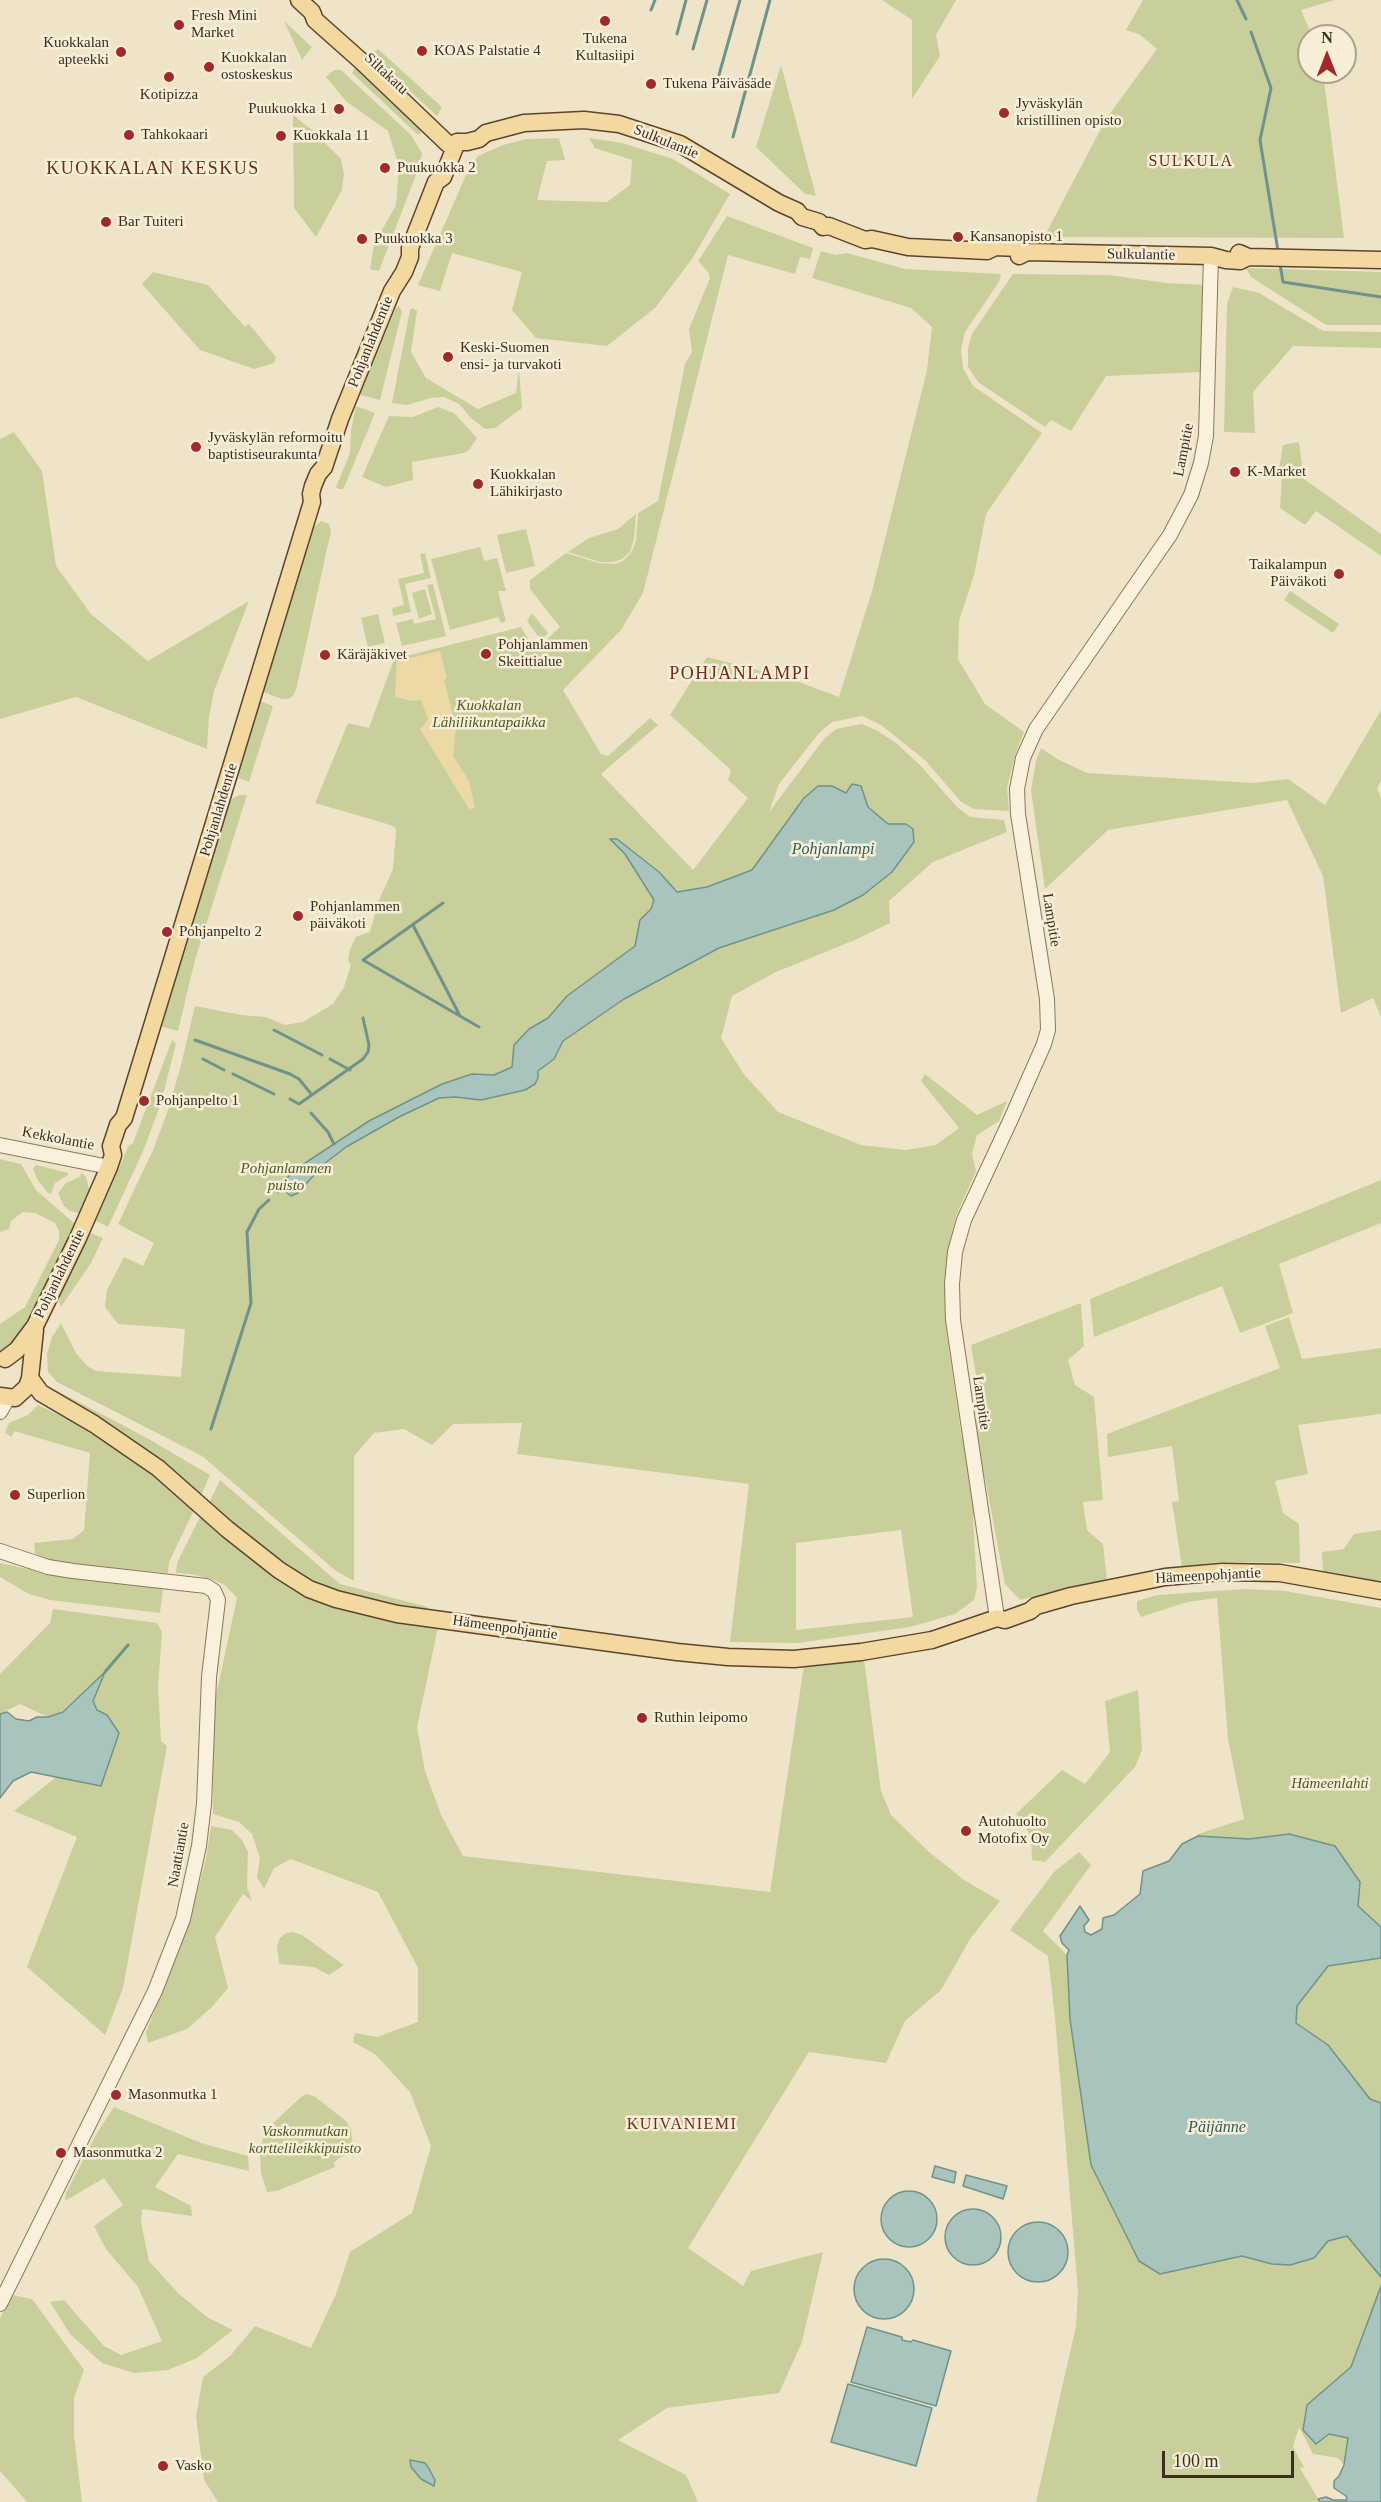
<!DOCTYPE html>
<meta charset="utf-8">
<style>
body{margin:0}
#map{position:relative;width:1381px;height:2502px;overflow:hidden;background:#f0e4c8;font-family:Georgia,serif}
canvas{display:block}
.north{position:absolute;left:1297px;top:24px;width:60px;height:60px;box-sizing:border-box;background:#f7eed8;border:2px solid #ada18e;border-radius:50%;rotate:0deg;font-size:16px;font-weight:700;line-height:24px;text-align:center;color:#3d2e20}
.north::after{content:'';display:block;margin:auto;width:21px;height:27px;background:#9e2a2b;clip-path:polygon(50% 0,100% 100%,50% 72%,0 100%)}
.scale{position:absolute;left:1162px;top:2451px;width:132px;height:27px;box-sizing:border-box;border:3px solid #3d2e20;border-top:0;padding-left:8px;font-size:18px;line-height:21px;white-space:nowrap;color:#3d2e20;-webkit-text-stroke:4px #f7eed8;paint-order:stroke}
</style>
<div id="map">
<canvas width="1381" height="2502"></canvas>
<div class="north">N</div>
<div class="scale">100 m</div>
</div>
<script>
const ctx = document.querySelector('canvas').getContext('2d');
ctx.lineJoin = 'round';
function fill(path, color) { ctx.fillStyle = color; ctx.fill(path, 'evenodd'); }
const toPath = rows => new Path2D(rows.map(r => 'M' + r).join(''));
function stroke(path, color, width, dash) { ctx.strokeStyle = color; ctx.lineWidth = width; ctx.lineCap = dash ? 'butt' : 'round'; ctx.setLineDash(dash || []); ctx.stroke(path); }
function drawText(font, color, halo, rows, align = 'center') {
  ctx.font = font + ' Georgia,serif'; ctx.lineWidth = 5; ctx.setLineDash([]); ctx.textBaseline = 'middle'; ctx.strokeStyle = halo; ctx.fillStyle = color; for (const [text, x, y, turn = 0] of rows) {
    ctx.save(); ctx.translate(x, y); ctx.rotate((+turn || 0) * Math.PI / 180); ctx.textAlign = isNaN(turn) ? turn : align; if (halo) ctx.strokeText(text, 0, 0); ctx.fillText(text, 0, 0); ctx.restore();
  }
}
fill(toPath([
 [882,0,956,0,936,35,940,56,912,99,912,20],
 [1143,0,1335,0,1301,10,1312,36,1309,36,1309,72,1323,72,1344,238,1044,237,1106,119,1157,49,1139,34,1126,30],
 [284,21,312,47,302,60],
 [378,49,442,107,437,116,370,54],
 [781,65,816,196,805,194,756,147],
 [355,68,422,131,420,134,417,134,352,73],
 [334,70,341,70,411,135,422,153,421,162,379,271,370,269,374,244,396,205,399,167,388,131,347,102,326,77],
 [293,115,313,131,341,159,344,174,342,190,316,237,294,208],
 [559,138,565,160,547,161,537,200,607,202,630,185,632,160,595,148,589,138,622,143,673,159,730,194,692,259,655,308,607,346,536,338,512,310,522,272,452,253,440,291,418,285,466,175,478,156,503,145,526,139],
 [727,216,813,248,810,259,800,257,795,274,728,255,643,593,621,630,563,690,601,754,608,756,650,718,658,725,601,774,693,870,748,798,728,780,731,770,670,715,707,657,788,678,839,697,872,591,927,370,932,327,911,308,812,278,821,251,835,255,847,253,905,269,1001,274,999,282,965,332,961,350,963,368,973,386,1042,433,986,514,974,575,959,621,958,659,985,704,1024,732,1015,755,1007,788,1009,811,974,809,961,802,925,760,881,725,862,716,832,722,819,733,779,784,769,812,824,739,836,729,862,724,878,731,896,743,920,765,957,807,970,817,1004,820,1007,832,933,862,889,901,890,923,855,940,776,972,732,996,721,1038,743,1073,778,1112,861,1145,906,1150,936,1145,959,1128,921,1081,925,1074,977,1115,1007,1101,999,1121,977,1135,972,1154,976,1171,956,1216,948,1250,945,1284,945,1322,962,1439,982,1412,971,1345,1081,1303,1084,1346,1068,1360,1075,1385,1094,1397,1103,1500,1083,1502,1087,1530,1103,1544,1107,1580,1020,1600,1005,1584,985,1478,973,1518,977,1588,974,1600,955,1614,910,1627,798,1643,730,1642,749,1484,517,1454,522,1423,453,1424,432,1445,404,1429,374,1433,354,1456,354,1581,336,1571,202,1456,57,1382,48,1372,47,1354,52,1337,61,1323,76,1353,87,1366,96,1371,181,1377,185,1329,118,1324,105,1307,107,1290,124,1257,143,1266,154,1243,118,1224,153,1150,167,1113,180,1069,195,1006,241,1015,266,1017,285,1025,303,1022,333,1004,344,987,351,965,348,960,350,949,356,937,370,932,379,900,393,869,396,831,395,827,384,823,315,803,348,723,369,728,394,659,521,627,535,651,560,627,530,589,530,580,566,553,599,563,614,564,623,561,631,553,636,541,638,513,658,501,685,364,692,352,689,329,710,278,708,272,698,261],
 [818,786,892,872,863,895,834,910,684,891,707,887,752,870,804,798],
 [563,1011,554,1059,538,1071,512,1066,514,1045,528,1029],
 [901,1530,913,1617,796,1630,796,1543],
 [1246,268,1381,272,1381,325,1326,325,1251,277],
 [153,272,208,285,245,327,249,324,276,357,274,363,254,369,200,350,142,284],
 [1013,274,1109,275,1166,283,1205,285,1203,372,1106,376,1071,431,1051,420,1045,427,978,382,968,367,968,348,972,334],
 [1233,287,1259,293,1323,331,1381,332,1381,348,1293,346,1253,392,1255,433,1224,432,1227,304],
 [399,306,402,312,380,400,360,395,396,308],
 [413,308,417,311,411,352,426,378,478,409,516,393,519,370,522,408,495,428,485,429,471,418,459,404,444,397,431,398,407,405,392,403,410,310],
 [356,406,375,413,345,485,343,489,339,489,336,487,350,453,351,430],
 [438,407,454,413,477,438,469,450,464,453,412,462,413,480,386,487,362,477,389,416,413,417],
 [14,432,42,471,56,566,91,614,148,661,249,601,214,691,209,716,207,749,76,697,0,719,0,439],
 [1299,442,1304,479,1381,534,1381,556,1316,511,1305,525,1280,508,1282,476,1278,475,1283,445],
 [636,514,634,539,630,552,622,559,613,562,600,562,568,552,589,538,618,529],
 [321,521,329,524,331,531,296,690,293,696,288,699,282,699,263,692,314,527],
 [526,529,535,566,506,573,497,535],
 [480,547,484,561,497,558,506,591,498,591,506,621,501,623,498,617,450,630,431,559],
 [425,553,431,578,405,584,411,612,393,616,392,608,404,605,398,579,424,573,420,554],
 [433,584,446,636,402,646,396,623,413,619,414,624,436,619,427,585],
 [425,589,432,614,419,619,412,593],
 [1290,591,1339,624,1333,633,1284,600],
 [532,613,548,633,541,640,527,621],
 [378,614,385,643,368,647,361,618],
 [260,701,273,706,249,782,239,778,238,772],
 [1381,710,1381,781,1377,788,1381,799,1381,1017,1373,998,1341,1013,1323,876,1287,800,1108,830,1045,889,1031,790,1036,761,1041,748,1059,760,1087,773,1253,783,1288,779,1325,805],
 [240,795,247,795,195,960,178,1031,157,1025,226,808,233,798],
 [172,1040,176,1044,160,1106,144,1149,108,1227,96,1221,128,1147,133,1143],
 [0,1159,21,1164,36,1190,75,1224,15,1348,0,1353,0,1324,25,1307,59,1240,59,1231,55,1223,35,1213,23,1212,11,1221,9,1229,0,1232],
 [36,1165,68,1173,68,1175,55,1183,51,1194,48,1193,37,1179,33,1168],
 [81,1173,86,1177,90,1192,81,1214,70,1211,64,1206,58,1193,66,1183,80,1177],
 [1381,1180,1381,1223,1279,1264,1293,1313,1240,1333,1222,1286,1094,1337,1090,1299],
 [90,1233,103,1238,91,1263,61,1307,59,1302,60,1294],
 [1289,1317,1302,1359,1381,1348,1381,1414,1298,1425,1308,1474,1275,1481,1283,1513,1299,1524,1300,1563,1219,1562,1182,1567,1172,1502,1179,1501,1172,1446,1108,1457,1107,1434,1280,1368,1265,1326],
 [48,1386,147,1438,210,1475,200,1498,46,1391],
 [38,1405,68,1419,151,1471,194,1510,169,1562,168,1573,93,1566,50,1560,35,1554,34,1543,73,1539,84,1530,90,1453,14,1431,12,1437,5,1433,9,1423,28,1415],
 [220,1480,340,1584,428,1607,426,1610,422,1611,346,1598,285,1568,208,1505],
 [200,1517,271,1575,305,1593,376,1618,438,1627,417,1727,425,1771,441,1815,463,1856,770,1892,804,1665,864,1659,881,1791,891,1815,928,1851,964,1880,1000,1901,970,1939,941,1990,905,2021,886,2063,809,2052,688,2248,743,2286,751,2271,823,2252,802,2342,779,2393,667,2408,618,2440,686,2475,698,2502,218,2502,204,2480,196,2416,203,2377,230,2356,255,2326,311,2348,336,2294,350,2252,412,2213,431,2146,410,2092,375,2054,353,2042,355,2033,377,2037,418,2022,418,1968,378,1892,291,1859,274,1868,264,1889,257,1877,260,1858,252,1834,239,1822,213,1814,213,1710,237,1598,225,1585,211,1579,191,1574,176,1573,177,1563],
 [1381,1530,1381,1584,1323,1572,1322,1552,1344,1549,1354,1534],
 [0,1563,38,1571,163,1588,160,1613,50,1600,29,1594,0,1577],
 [1245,1589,1285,1591,1381,1608,1381,2190,1263,2055,1249,1839,1198,1836,1198,1834,1244,1819,1228,1739,1217,1598,1187,1602,1141,1617,1137,1610,1137,1601,1157,1595],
 [53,1609,157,1623,162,1632,158,1686,161,1741,167,1746,123,1988,105,2035,27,1967,77,1837,14,1811,56,1777,101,1786,107,1715,78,1697,63,1711,48,1717,20,1704,0,1714,0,1674,50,1623],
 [1138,1690,1142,1750,1135,1767,1045,1862,1032,1860,1031,1838,1025,1825,1016,1814,1062,1770,1085,1784,1110,1752,1105,1701],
 [211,1826,232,1830,242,1840,248,1852,247,1887,252,1901,243,1894,215,1937,228,1988,212,2007,187,2029,148,2043,146,2032,189,1922,206,1859],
 [1079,1852,1091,1865,1043,1931,1067,1955,1070,2019,1091,2165,1160,2274,1242,2256,1272,2264,1381,2213,1381,2502,1036,2502,1076,2326,1078,2291,1055,2018,1048,1956,1010,1930,1054,1872],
 [1299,2427,1313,2454,1338,2458,1344,2465,1339,2476,1334,2481,1334,2488,1346,2496,1347,2501,1333,2500,1326,2497,1318,2499,1300,2468,1304,2467,1293,2447],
 [293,1932,302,1935,344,1965,329,1975,314,1967,279,1964,277,1946,280,1938,286,1933],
 [306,2094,314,2096,346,2121,351,2129,353,2149,349,2154,339,2158,334,2163,335,2167,277,2191,267,2192,261,2173,260,2153,263,2139,272,2124,301,2097],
 [114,2107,201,2143,248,2156,249,2171,178,2154,155,2187,191,2206,192,2216,142,2209,141,2222,149,2261,178,2293,207,2317,233,2330,197,2358,168,2370,134,2373,102,2363,70,2334,50,2302,64,2300,104,2346,121,2355,162,2341,138,2287,106,2249,94,2226,123,2205,104,2178,65,2201,66,2193,97,2133],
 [12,2295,32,2299,84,2370,74,2398,74,2435,82,2502,27,2502,0,2471,0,2318]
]), '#c9cf9b');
fill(toPath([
 [440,651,447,678,444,680,456,726,453,756,469,781,475,808,469,809,420,729,428,720,421,700,413,701,395,697,397,661]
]), '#ecd9a5');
const water = toPath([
 [852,784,861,786,868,807,888,824,906,824,913,829,914,842,892,872,863,895,834,910,719,948,624,999,563,1041,554,1059,538,1071,538,1078,535,1084,525,1090,481,1100,455,1097,439,1098,399,1117,346,1147,324,1164,298,1193,291,1196,282,1189,281,1184,296,1169,369,1121,442,1084,472,1074,494,1075,512,1067,514,1045,529,1029,548,1018,567,996,635,946,640,920,651,909,654,900,625,854,610,839,617,839,659,872,677,892,707,887,752,870,804,798,818,786,832,786,846,793,852,784],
 [105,1672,93,1701,97,1710,107,1715,119,1733,101,1786,31,1772,13,1781,0,1798,0,1714,7,1712,16,1719,29,1721,37,1717,48,1717,63,1712,105,1672],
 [1289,1834,1335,1846,1360,1882,1358,1906,1381,1927,1381,1958,1328,1966,1297,2006,1296,2023,1328,2045,1370,2099,1381,2103,1381,2277,1347,2236,1328,2241,1314,2258,1290,2265,1272,2264,1242,2256,1160,2274,1139,2261,1091,2165,1070,2019,1067,1955,1069,1950,1062,1943,1060,1936,1080,1906,1089,1920,1084,1926,1085,1932,1091,1935,1102,1929,1103,1918,1114,1915,1140,1894,1143,1871,1169,1861,1182,1844,1198,1836,1249,1839,1289,1834],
 [935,2166,956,2172,954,2183,932,2177,935,2166],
 [966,2175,1007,2186,1003,2199,963,2186,966,2175],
 '881 2219a28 28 0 1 1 56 0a28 28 0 1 1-56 0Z',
 '945 2237a28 28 0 1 1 56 0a28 28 0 1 1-56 0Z',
 '1008 2252a30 30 0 1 1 60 0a30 30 0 1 1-60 0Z',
 '854 2289a30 30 0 1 1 60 0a30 30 0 1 1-60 0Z',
 [1381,2286,1381,2502,1320,2502,1318,2499,1326,2497,1333,2500,1347,2500,1346,2496,1334,2488,1334,2481,1339,2476,1344,2465,1348,2438,1329,2434,1316,2444,1303,2430,1307,2405,1351,2367,1381,2286],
 [867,2327,902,2337,902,2340,911,2342,913,2340,951,2351,936,2406,851,2382,867,2327],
 [848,2384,932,2408,916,2466,831,2442,848,2384],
 [410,2460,425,2463,428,2467,435,2480,434,2486,421,2479,411,2467,410,2460]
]);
fill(water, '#a9c4bc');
stroke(water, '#6f938a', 1.5);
stroke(toPath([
 [1237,0,1246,19],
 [651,10,655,0],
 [1251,32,1271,88,1260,140,1278,251],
 [677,34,686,0],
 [693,49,707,0],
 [717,82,740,0],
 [733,137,770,0],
 [1280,264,1283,282,1381,297],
 [443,903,363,960,479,1027],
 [413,925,459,1014],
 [274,1030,322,1055],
 [195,1040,290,1074,299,1079,312,1095],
 [203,1059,224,1070],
 [330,1059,350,1070],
 [233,1074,274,1094],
 [290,1099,299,1104],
 [299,1104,363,1059,368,1052,369,1045,363,1018],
 [311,1113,328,1132,334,1144],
 [278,1192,282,1189],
 [211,1429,251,1303,247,1232,259,1209,269,1200],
 [105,1672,128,1645]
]), '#6f938a', 3);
const minor = toPath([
 [0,1145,109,1167],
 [0,1412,8,1398],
 [0,1551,48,1567,73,1571,206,1586,214,1591,218,1600,209,1677,204,1804,199,1846,183,1919,155,1991,0,2304],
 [997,1618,953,1320,952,1284,955,1252,964,1220,1011,1119,1044,1044,1048,1030,1047,999,1018,814,1017,789,1023,758,1036,729,1170,535,1191,495,1201,463,1206,436,1211,256]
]);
const major = toPath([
 [299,0,312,12,315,20,360,60,448,144],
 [457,142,467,142,479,139,486,133,524,123,584,120,619,124,680,144,779,203,797,211,802,217,819,222,823,227,829,226,865,240,872,239,908,247,987,251,995,247,1020,248,1027,252],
 [1239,253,1248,257,1381,260],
 [1019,256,1027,252,1211,256,1226,260,1240,261,1248,257],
 [5,1359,17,1350,35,1326,78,1238,109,1167,113,1155,111,1146,118,1125,124,1118,312,502,311,494,313,486,318,474,324,467,340,419,392,291,404,272,410,257,410,248,436,182,443,177,457,142],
 [30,1378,41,1393,94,1424,158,1468,227,1529,279,1570,309,1589,336,1599,397,1614,677,1652,728,1657,794,1659,861,1652,932,1640,997,1618,1005,1620,1030,1611,1036,1606,1071,1596,1165,1577,1222,1572,1280,1573,1381,1591],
 [0,1396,15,1398,27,1387,30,1378,35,1330]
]);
stroke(minor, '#8d765c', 16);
stroke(major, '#5b4430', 19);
stroke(minor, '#faf1dc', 14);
stroke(major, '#f3d9a0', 16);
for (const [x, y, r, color] of [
 [605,21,6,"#9e2a2b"],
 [179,25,6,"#9e2a2b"],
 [422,51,6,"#9e2a2b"],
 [121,52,6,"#9e2a2b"],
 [209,67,6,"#9e2a2b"],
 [169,77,6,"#9e2a2b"],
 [651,84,6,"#9e2a2b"],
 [339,109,6,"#9e2a2b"],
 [1004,113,6,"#9e2a2b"],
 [129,135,6,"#9e2a2b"],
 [281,136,6,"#9e2a2b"],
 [385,168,6,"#9e2a2b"],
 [106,222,6,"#9e2a2b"],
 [958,237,6,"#9e2a2b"],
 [362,239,6,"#9e2a2b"],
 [448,357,6,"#9e2a2b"],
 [196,447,6,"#9e2a2b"],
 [1235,472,6,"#9e2a2b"],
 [478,484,6,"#9e2a2b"],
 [1339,574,6,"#9e2a2b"],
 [486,654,6,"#9e2a2b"],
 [325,655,6,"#9e2a2b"],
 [298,916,6,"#9e2a2b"],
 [167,932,6,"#9e2a2b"],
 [144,1101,6,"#9e2a2b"],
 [15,1495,6,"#9e2a2b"],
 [642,1718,6,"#9e2a2b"],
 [966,1831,6,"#9e2a2b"],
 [116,2095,6,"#9e2a2b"],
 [61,2153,6,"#9e2a2b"],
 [163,2466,6,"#9e2a2b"]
]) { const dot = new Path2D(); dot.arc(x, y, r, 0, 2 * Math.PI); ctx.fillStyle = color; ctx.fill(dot); stroke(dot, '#f7eed8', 2); }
drawText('15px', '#3d2e20', '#f7eed8', [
 ["Fresh Mini",191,16],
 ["Market",191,33],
 ["Tukena",605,39,"center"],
 ["Kultasiipi",605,56,"center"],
 ["Kuokkalan",109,43,"right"],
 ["apteekki",109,60,"right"],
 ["KOAS Palstatie 4",434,51],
 ["Kuokkalan",221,58],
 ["ostoskeskus",221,75],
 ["Tukena Päiväsäde",663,84],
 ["Kotipizza",169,95,"center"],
 ["Jyväskylän",1016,104],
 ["kristillinen opisto",1016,121],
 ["Puukuokka 1",327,109,"right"],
 ["Tahkokaari",141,135],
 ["Kuokkala 11",293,136],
 ["Puukuokka 2",397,168],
 ["Bar Tuiteri",118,222],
 ["Kansanopisto 1",970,237],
 ["Puukuokka 3",374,239],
 ["Keski-Suomen",460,348],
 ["ensi- ja turvakoti",460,365],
 ["Jyväskylän reformoitu",208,438],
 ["baptistiseurakunta",208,455],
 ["K-Market",1247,472],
 ["Kuokkalan",490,475],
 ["Lähikirjasto",490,492],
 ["Taikalampun",1327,565,"right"],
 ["Päiväkoti",1327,582,"right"],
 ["Pohjanlammen",498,645],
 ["Skeittialue",498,662],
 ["Käräjäkivet",337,655],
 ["Pohjanlammen",310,907],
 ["päiväkoti",310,924],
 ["Pohjanpelto 2",179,932],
 ["Pohjanpelto 1",156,1101],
 ["Superlion",27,1495],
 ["Ruthin leipomo",654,1718],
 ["Autohuolto",978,1822],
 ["Motofix Oy",978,1839],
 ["Masonmutka 1",128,2095],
 ["Masonmutka 2",73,2153],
 ["Vasko",175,2466]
], 'left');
drawText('15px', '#3d2e20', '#f7eed8', [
 ["Siltakatu",386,74,43],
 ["Sulkulantie",666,142,22],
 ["Sulkulantie",1141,255,1],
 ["Pohjanlahdentie",371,342,-68],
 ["Lampitie",1184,450,-79],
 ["Pohjanlahdentie",219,810,-73],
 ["Lampitie",1051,920,81],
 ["Kekkolantie",58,1139,11],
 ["Pohjanlahdentie",60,1274,-64],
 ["Lampitie",981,1403,82],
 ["Hämeenpohjantie",1208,1576,-3],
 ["Hämeenpohjantie",505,1628,8],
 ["Naattiantie",179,1855,-80]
]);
drawText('italic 15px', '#4d5a26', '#f7eed8', [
 ["Kuokkalan",489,706],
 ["Lähiliikuntapaikka",489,723],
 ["Pohjanlammen",286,1169],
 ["puisto",286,1186],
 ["Hämeenlahti",1330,1784],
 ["Vaskonmutkan",305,2132],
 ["korttelileikkipuisto",305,2149]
]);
ctx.letterSpacing = '1.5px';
drawText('16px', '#6b2e1e', '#f7eed8', [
 ["SULKULA",1191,162],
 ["KUIVANIEMI",682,2125]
]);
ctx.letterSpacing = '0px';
drawText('italic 16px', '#2f5d5a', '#f7eed8', [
 ["Pohjanlampi",833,850],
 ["Päijänne",1217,2128]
]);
ctx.letterSpacing = '1.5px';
drawText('18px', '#6b2e1e', '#f7eed8', [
 ["KUOKKALAN KESKUS",153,169],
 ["POHJANLAMPI",740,674]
]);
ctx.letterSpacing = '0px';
</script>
